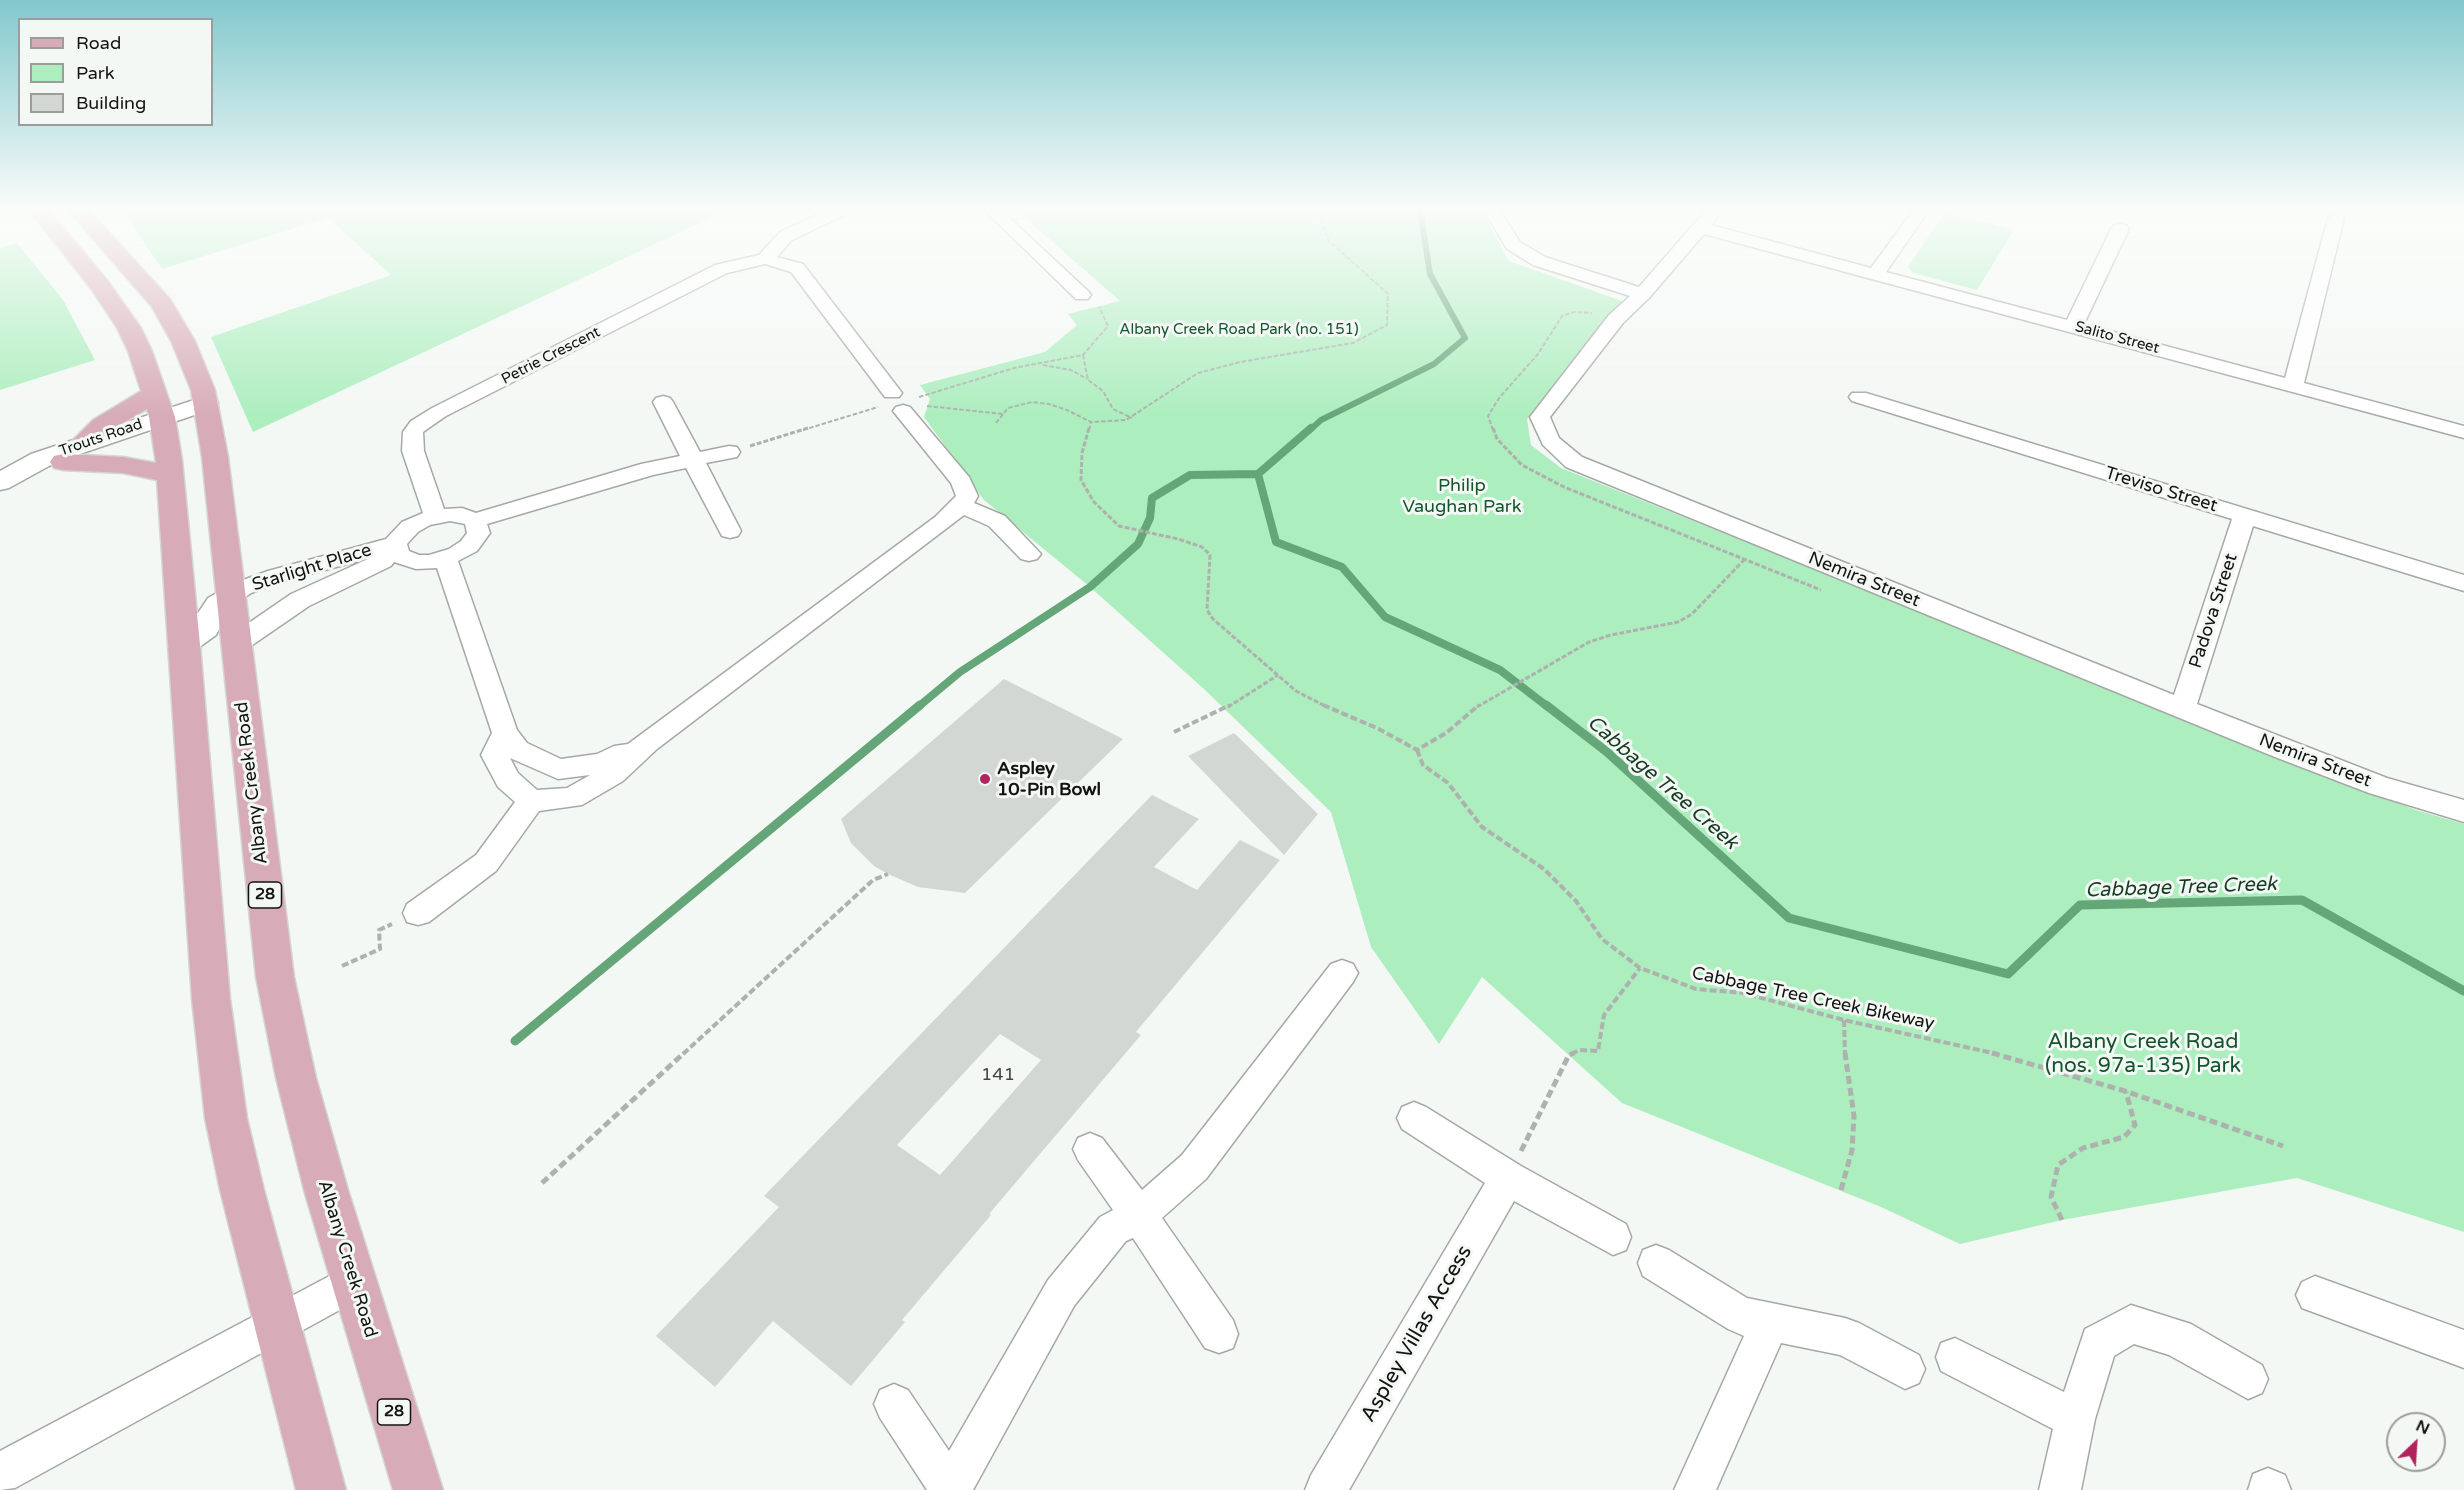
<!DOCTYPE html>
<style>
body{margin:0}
#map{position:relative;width:2464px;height:1490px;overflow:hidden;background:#f4f8f5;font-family:"Varela Round",sans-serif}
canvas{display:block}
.legend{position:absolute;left:18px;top:18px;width:195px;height:108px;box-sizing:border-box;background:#f4f8f5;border:2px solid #9a9d9b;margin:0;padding:8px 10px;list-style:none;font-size:18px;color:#121413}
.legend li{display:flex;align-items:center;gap:12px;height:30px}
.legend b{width:30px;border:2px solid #9a9d9b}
.north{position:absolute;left:2386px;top:1412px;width:60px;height:60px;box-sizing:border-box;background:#f4f8f5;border:2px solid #9a9d9b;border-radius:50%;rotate:25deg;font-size:16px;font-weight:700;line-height:24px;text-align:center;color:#121413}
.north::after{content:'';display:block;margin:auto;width:21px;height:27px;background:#b0235d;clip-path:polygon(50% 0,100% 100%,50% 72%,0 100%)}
</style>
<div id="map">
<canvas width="2464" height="1490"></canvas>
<ul class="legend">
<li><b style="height:8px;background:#d7acb8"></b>Road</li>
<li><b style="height:16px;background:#aceebe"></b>Park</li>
<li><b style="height:16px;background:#d2d7d3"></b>Building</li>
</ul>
<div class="north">N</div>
</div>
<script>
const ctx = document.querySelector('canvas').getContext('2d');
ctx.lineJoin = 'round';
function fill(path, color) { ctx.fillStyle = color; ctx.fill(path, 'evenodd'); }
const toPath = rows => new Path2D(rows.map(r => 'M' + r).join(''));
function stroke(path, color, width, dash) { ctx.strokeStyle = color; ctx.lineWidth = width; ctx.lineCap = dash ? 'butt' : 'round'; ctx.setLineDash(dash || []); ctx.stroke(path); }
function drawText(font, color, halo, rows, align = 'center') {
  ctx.font = font + ' "Varela Round",sans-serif'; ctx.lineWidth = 6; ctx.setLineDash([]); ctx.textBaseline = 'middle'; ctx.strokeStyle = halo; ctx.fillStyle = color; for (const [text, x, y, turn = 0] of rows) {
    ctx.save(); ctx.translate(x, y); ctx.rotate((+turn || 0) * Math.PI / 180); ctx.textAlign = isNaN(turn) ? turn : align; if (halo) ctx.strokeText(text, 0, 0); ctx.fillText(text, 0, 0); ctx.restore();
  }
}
fill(toPath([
 [126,209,730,209,253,432,211,337,391,275,328,218,162,269,122,210],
 [1015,209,1481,209,1509,261,1622,301,1527,419,1531,445,1561,468,2416,810,2464,824,2464,1232,2297,1178,2062,1220,1960,1244,1881,1207,1622,1103,1482,977,1439,1044,1371,947,1331,812,1204,689,1090,587,984,500,924,417,930,399,920,385,1045,352,1077,325,1068,314,1120,301],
 [1945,212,2014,230,1977,290,1913,273,1908,267],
 [17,243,63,300,95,360,0,390,0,248]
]), '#aceebe');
stroke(toPath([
 [1310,430,1321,420,1434,364,1465,338,1430,274,1420,209]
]), '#65a679', 6);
stroke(toPath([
 [1258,474,1276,542,1342,567,1385,617,1500,670,1548,707],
 [1258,474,1311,428],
 [918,707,960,672,1090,587,1138,544,1150,518,1152,498,1190,475,1258,474]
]), '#65a679', 8);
stroke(toPath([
 [1546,705,1607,752,1789,918,2008,974,2080,905,2302,900,2464,991],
 [515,1041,920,705]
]), '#65a679', 9);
fill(toPath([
 [1004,679,1123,739,965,893,918,887,888,874,874,866,851,843,841,819],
 [1234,733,1318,814,1284,855,1188,756],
 [1152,795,1199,819,1154,867,1197,890,1240,840,1280,860,1136,1032,1141,1035,989,1214,991,1215,902,1320,905,1322,851,1386,773,1321,715,1387,656,1336,779,1207,764,1196],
 [1000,1034,1041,1060,940,1175,897,1145]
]), '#d2d7d3');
const minor = toPath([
 [830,209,851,209,849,213,792,240,777,257,803,264,899,389,902,393,899,397,885,397,791,272,765,264,727,273,446,416,423,432,424,451,444,509,462,508,476,513,641,464,680,456,653,402,656,398,663,396,670,398,673,402,700,452,729,446,737,447,740,452,737,457,706,463,741,531,738,536,730,538,722,536,686,468,653,475,487,524,490,533,477,551,458,561,517,730,527,743,561,759,597,754,614,746,628,744,935,517,956,496,951,483,893,411,896,407,903,405,910,407,969,477,978,496,974,503,1005,516,1041,554,1037,559,1029,561,1021,559,989,526,964,515,657,749,623,781,582,805,539,811,496,871,429,922,418,925,407,922,403,913,407,904,476,855,515,802,498,787,481,755,492,733,437,568,416,569,394,562,391,566,309,606,245,650,236,652,227,650,223,644,227,638,291,594,370,558,284,581,251,593,226,610,220,617,219,629,216,635,194,651,185,653,176,651,172,645,176,639,195,626,196,616,208,598,235,583,268,571,386,539,402,522,423,513,402,451,403,432,411,421,432,408,715,265,759,255,780,232,830,209],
 [450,521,465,524,467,533,461,541,449,549,429,555,419,555,409,551,407,544,418,532,430,525,450,521],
 [510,758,558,779,590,775,567,788,537,790,518,773,510,758],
 [983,209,1000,209,1088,291,1091,295,1088,299,1076,299,983,209],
 [1483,209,1499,209,1520,242,1545,257,1639,287,1707,209,1724,209,1711,225,1871,268,1914,209,1930,209,1886,272,2067,320,2111,229,2114,225,2120,224,2126,225,2129,229,2084,324,2285,378,2328,218,2336,213,2342,214,2344,218,2304,383,2464,426,2464,438,1704,234,1649,298,1623,323,1550,417,1559,438,1582,457,2174,695,2232,519,1852,401,1849,397,1852,393,1866,393,2464,575,2464,591,2253,526,2197,704,2387,778,2464,800,2464,822,2369,793,2275,757,1566,467,1543,445,1530,417,1609,315,1630,296,1533,265,1507,249,1483,209],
 [1342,960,1353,964,1358,973,1353,982,1206,1179,1162,1218,1233,1320,1238,1334,1233,1348,1219,1353,1205,1348,1133,1238,1126,1241,1074,1306,973,1490,927,1490,880,1418,874,1404,880,1390,894,1384,908,1390,949,1451,1048,1280,1100,1217,1113,1210,1078,1160,1073,1149,1078,1138,1090,1133,1102,1138,1142,1190,1182,1155,1331,964,1342,960],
 [1414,1102,1426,1107,1521,1166,1626,1224,1631,1237,1626,1250,1613,1255,1514,1201,1349,1490,1305,1490,1311,1475,1485,1183,1402,1129,1397,1118,1402,1107,1414,1102],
 [1656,1245,1669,1250,1747,1298,1845,1318,1859,1323,1919,1355,1925,1369,1919,1383,1905,1389,1840,1355,1781,1343,1716,1490,1674,1490,1744,1336,1728,1329,1643,1276,1638,1263,1643,1250,1656,1245],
 [354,1263,367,1269,373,1282,367,1295,15,1488,0,1490,0,1451,354,1263],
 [2315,1276,2464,1330,2464,1368,2302,1308,2296,1295,2302,1282,2315,1276],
 [2131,1305,2191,1324,2262,1365,2268,1379,2262,1393,2248,1399,2169,1355,2134,1344,2114,1356,2095,1419,2081,1490,2039,1490,2053,1429,1941,1371,1936,1357,1941,1343,1955,1338,2064,1392,2085,1329,2131,1305],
 [2268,1468,2285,1475,2291,1490,2248,1490,2253,1474,2268,1468]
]);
const tertiary = toPath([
 [206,396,215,398,218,403,215,408,71,457,49,466,9,488,0,490,0,471,31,454,206,396]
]);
const primary = toPath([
 [28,209,48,209,108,281,141,328,152,351,175,417,182,460,200,645,230,999,247,1118,264,1190,346,1490,296,1490,220,1190,205,1118,192,999,157,480,123,473,63,470,54,468,50,462,54,456,63,454,123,457,156,463,149,417,147,409,111,430,93,447,84,450,75,447,71,442,93,420,141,391,128,351,117,328,92,290,28,209],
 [67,209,88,209,170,299,195,341,215,390,228,457,294,977,316,1078,348,1190,443,1490,393,1490,304,1190,276,1078,256,977,202,457,191,390,171,341,152,307,67,209]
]);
stroke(minor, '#a5a9a6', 3);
stroke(tertiary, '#a5a9a6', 3);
stroke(primary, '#d4d5d5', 3);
stroke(toPath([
 [1083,355,1088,380,1103,391,1113,409,1132,418],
 [1043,365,1071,370,1087,379],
 [919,397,1014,368,1083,355,1108,326,1099,307],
 [927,406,1003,414],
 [996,423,1008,408,1032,402,1049,404,1067,410,1091,422,1126,420,1198,373,1240,362,1353,343,1387,325,1388,294,1329,241,1318,216,1311,209],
 [803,430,878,407],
 [1089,430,1091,422],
 [1493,430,1488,416,1499,398,1538,354,1562,316,1574,312,1592,313]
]), '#aeb2af', 2, [4.5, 2]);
stroke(toPath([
 [1089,428,1082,453,1081,480,1094,502,1119,526,1178,539,1202,547,1210,555,1207,610,1213,619,1296,691,1327,707],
 [1493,428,1497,439,1522,465,1564,487,1821,590],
 [750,446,808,428],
 [1228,707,1278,675],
 [1477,707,1589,642,1611,635,1678,622,1692,614,1744,560]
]), '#aeb2af', 3, [5, 2]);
stroke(toPath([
 [1323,705,1379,729,1417,750,1446,733,1479,705],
 [1174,732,1230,705],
 [1417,750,1423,765,1448,783,1482,827,1544,869,1576,901,1602,939,1640,968,1696,989,1743,993,1844,1020,1997,1054],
 [342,966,380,949,379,930,392,924],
 [1844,1020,1845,1054],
 [683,1054,873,880,888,874],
 [1571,1054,1580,1050,1598,1051,1604,1015,1640,968]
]), '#aeb2af', 4, [7, 3]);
stroke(toPath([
 [1992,1053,2125,1091,2283,1146],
 [1521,1151,1569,1055,1574,1053],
 [542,1183,684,1053],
 [1841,1190,1852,1150,1854,1116,1845,1053],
 [2062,1220,2051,1197,2058,1165,2083,1148,2124,1137,2135,1125,2126,1092]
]), '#aeb2af', 5, [8, 4]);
fill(minor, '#fff');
fill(tertiary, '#fff');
fill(primary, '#d7acb8');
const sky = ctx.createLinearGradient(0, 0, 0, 417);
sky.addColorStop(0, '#82c8cd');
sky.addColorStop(0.5, '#fafcfa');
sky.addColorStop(1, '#fafcfa00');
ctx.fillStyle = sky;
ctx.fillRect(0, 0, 2464, 417);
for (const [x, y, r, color] of [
 [985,779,6,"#b0235d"]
]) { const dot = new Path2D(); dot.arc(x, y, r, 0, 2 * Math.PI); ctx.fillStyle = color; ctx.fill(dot); stroke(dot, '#f4f8f5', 2); }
drawText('15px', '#13562e', '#f4f8f5', [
 ["Albany Creek Road Park (no. 151)",1239,330]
]);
drawText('15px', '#121413', '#f4f8f5', [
 ["Salito Street",2117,338,15],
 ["Petrie Crescent",551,356,-27],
 ["Trouts Road",101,438,-19]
]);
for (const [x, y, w] of [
 [265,895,33],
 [394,1412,33]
]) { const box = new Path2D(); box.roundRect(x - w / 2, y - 13, w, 26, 4.5); ctx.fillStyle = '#f4f8f5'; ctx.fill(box); stroke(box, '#121413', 1.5); }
drawText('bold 16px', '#121413', null, [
 ["28",265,895],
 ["28",394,1412]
]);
drawText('18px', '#13562e', '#f4f8f5', [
 ["Philip",1462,486],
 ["Vaughan Park",1462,507]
]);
drawText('18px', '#121413', '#f4f8f5', [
 ["Treviso Street",2161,490,17],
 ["Starlight Place",312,568,-17],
 ["Nemira Street",1864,580,22],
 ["Padova Street",2214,611,-72],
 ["Nemira Street",2315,761,21],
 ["Albany Creek Road",252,783,-97],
 ["Cabbage Tree Creek Bikeway",1813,999,12],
 ["Albany Creek Road",347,1259,73]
]);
drawText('bold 18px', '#121413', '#f4f8f5', [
 ["Aspley",997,769],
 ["10-Pin Bowl",997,790]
], 'left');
drawText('18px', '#424543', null, [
 ["141",998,1075]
]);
drawText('italic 20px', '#163c23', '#f4f8f5', [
 ["Cabbage Tree Creek",1662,783,41],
 ["Cabbage Tree Creek",2181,888,-2]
]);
drawText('21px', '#13562e', '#f4f8f5', [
 ["Albany Creek Road",2143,1042],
 ["(nos. 97a-135) Park",2143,1066]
]);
drawText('21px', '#121413', '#f4f8f5', [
 ["Aspley Villas Access",1417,1334,-60]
]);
</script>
